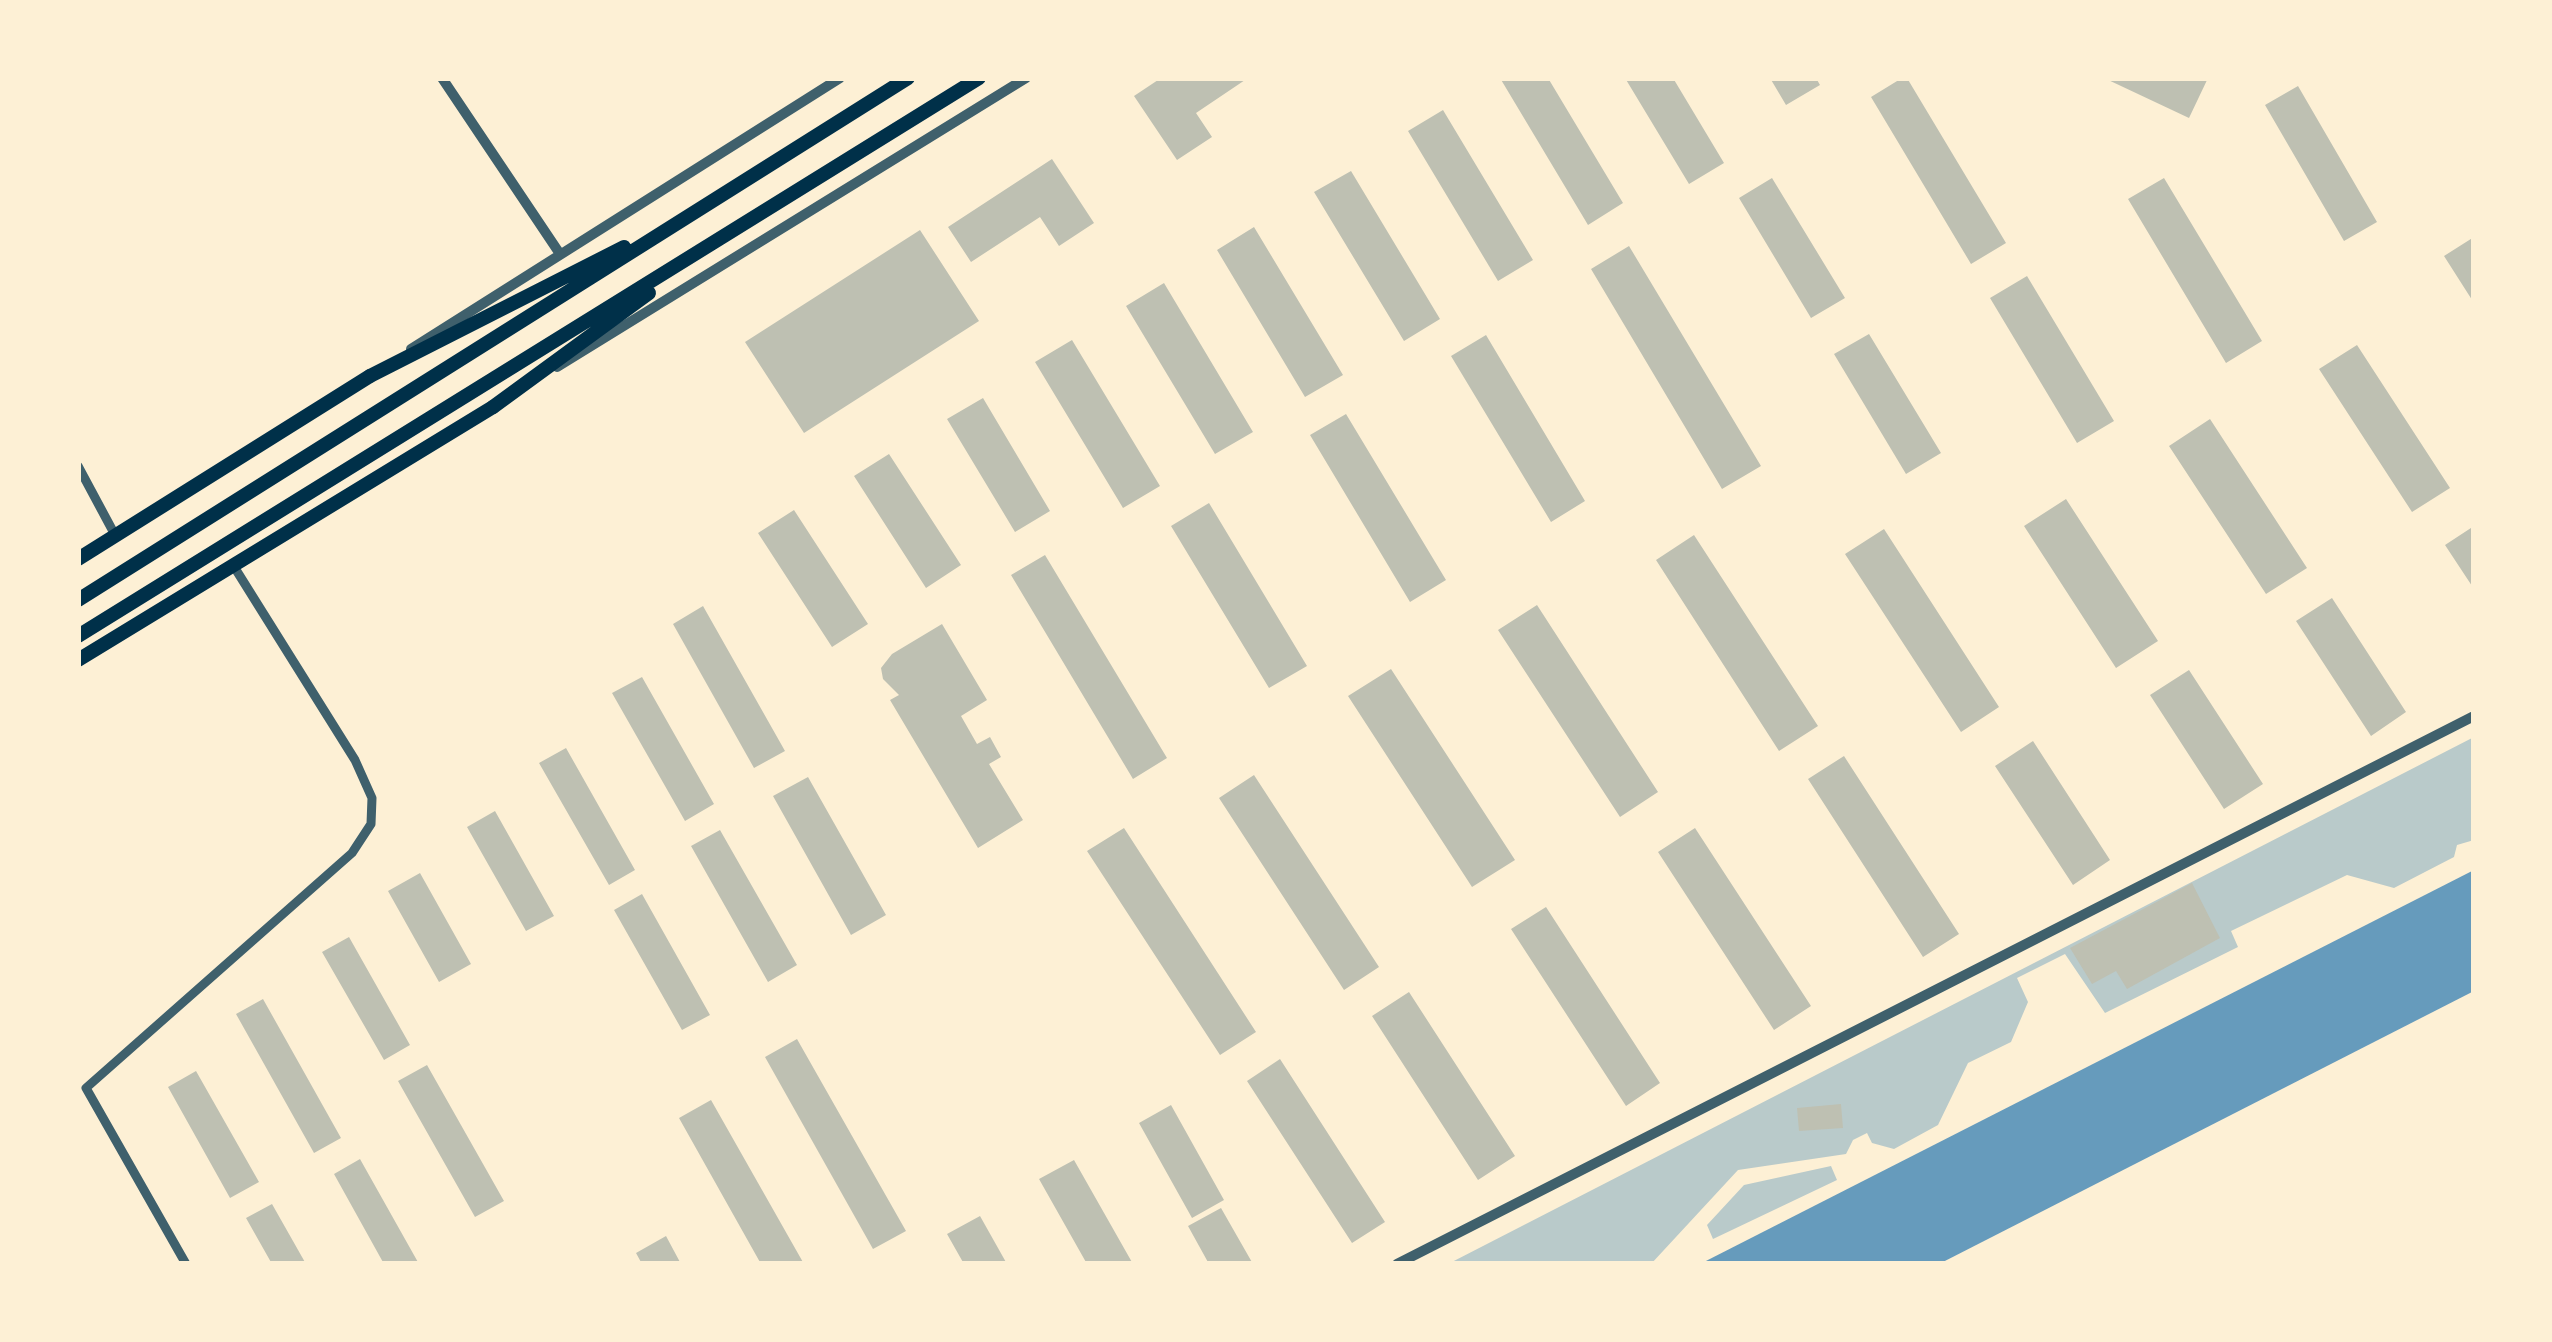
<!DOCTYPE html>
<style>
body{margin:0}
#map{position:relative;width:2552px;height:1342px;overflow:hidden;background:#fdf0d5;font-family:Poppins,sans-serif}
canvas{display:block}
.frame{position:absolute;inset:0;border:81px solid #fdf0d5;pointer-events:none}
</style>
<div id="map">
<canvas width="2552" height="1342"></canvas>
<div class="frame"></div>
</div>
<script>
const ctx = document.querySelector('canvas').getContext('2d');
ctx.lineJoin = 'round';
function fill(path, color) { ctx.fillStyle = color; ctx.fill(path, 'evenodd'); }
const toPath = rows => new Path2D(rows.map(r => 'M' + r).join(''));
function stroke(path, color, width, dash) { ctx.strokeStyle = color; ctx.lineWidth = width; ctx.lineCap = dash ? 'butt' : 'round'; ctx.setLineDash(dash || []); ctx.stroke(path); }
fill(toPath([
 [2474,737,2474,840,2457,845,2454,857,2394,888,2347,875,2231,931,2238,947,2105,1013,2065,954,2017,978,2028,1002,2011,1042,1968,1063,1938,1125,1894,1149,1872,1143,1867,1133,1853,1140,1846,1154,1738,1170,1651,1264,1448,1264],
 [1831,1166,1837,1180,1713,1239,1707,1225,1744,1185]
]), '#b9caca');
fill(toPath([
 [2474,870,2474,991,1939,1264,1700,1264]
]), '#669bbc');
fill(toPath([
 [1161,78,1248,78,1196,113,1212,137,1177,160,1134,96],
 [1500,78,1548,78,1623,203,1588,225],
 [1625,78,1673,78,1724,163,1689,184],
 [1770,78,1816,78,1820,85,1786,105],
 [1902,78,1907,78,2006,243,1971,264,1871,97],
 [2104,78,2208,78,2189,118],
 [2298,86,2377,222,2344,241,2265,105],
 [1443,110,1533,260,1498,281,1408,131],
 [1052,159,1094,223,1059,246,1040,217,971,262,948,227],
 [1351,171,1440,319,1404,341,1314,192],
 [1772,178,1845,298,1811,318,1739,198],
 [2164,178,2262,341,2226,363,2128,199],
 [1254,227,1343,375,1305,397,1217,250],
 [920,230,979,321,804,433,745,342],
 [2474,237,2474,303,2444,256],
 [1629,246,1761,466,1722,489,1591,269],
 [2027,276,2114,421,2077,443,1990,298],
 [1164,283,1253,432,1215,454,1126,306],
 [1869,334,1941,453,1906,474,1834,354],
 [1486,335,1585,501,1551,522,1451,356],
 [1072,340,1160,486,1123,508,1035,362],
 [2357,345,2450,488,2412,512,2319,369],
 [983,398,1050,511,1015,532,947,419],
 [1346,414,1446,580,1410,602,1310,435],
 [2210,419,2307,568,2266,594,2169,446],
 [889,454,961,565,926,588,854,476],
 [2066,499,2158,641,2116,668,2024,526],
 [1209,503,1307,666,1269,688,1171,526],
 [794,510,868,624,832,647,758,533],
 [2474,526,2474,589,2445,545],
 [1884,529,1999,707,1961,732,1845,554],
 [1694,535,1818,726,1779,751,1656,560],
 [1045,555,1167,758,1133,779,1011,575],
 [2332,598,2406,712,2371,736,2296,621],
 [1537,605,1658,792,1620,817,1498,630],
 [703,606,785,751,754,768,673,624],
 [942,624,987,700,961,716,977,744,990,737,1001,757,989,764,1023,820,978,848,890,700,899,695,883,679,881,668,892,654],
 [1391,669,1515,860,1472,887,1348,696],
 [2189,670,2263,784,2224,809,2150,695],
 [642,677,714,804,685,821,612,693],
 [2033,741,2110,860,2073,885,1995,766],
 [566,748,635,870,609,885,539,763],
 [1844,756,1959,934,1923,957,1808,779],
 [1254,775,1379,967,1344,990,1219,798],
 [808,777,886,915,851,935,773,796],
 [495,811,554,916,526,931,467,827],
 [1124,828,1256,1032,1220,1055,1087,851],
 [1695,828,1811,1006,1774,1030,1658,852],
 [720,830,797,965,768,982,691,846],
 [420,873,471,964,439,982,388,891],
 [2192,883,2220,938,2127,989,2116,971,2092,984,2070,948],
 [642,894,710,1015,682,1030,614,910],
 [1546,907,1660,1083,1626,1106,1511,929],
 [349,937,410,1045,384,1060,322,952],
 [1409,992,1515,1156,1478,1180,1372,1016],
 [263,999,341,1138,314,1153,236,1014],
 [797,1039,906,1231,873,1249,765,1057],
 [1280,1059,1385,1222,1352,1243,1247,1081],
 [427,1065,504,1201,475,1217,398,1081],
 [196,1071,259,1182,230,1198,168,1087],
 [711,1100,804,1264,761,1264,679,1118],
 [1841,1104,1843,1128,1799,1131,1797,1108],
 [1171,1105,1224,1200,1192,1218,1139,1123],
 [360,1159,419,1264,384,1264,334,1174],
 [1074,1160,1133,1264,1087,1264,1039,1179],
 [272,1204,306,1264,272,1264,246,1218],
 [1221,1208,1253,1264,1209,1264,1188,1226],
 [980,1216,1007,1264,964,1264,947,1234],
 [666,1236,681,1264,642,1264,636,1253]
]), '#bec0b2');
stroke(toPath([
 [78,466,115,535],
 [186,1264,86,1088,352,853,371,824,372,798,355,760,233,565]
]), '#3f606c', 9);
stroke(toPath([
 [442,78,558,251],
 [411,349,840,78],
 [557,367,1026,78],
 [1397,1264,2474,716]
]), '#3f606c', 10);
stroke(toPath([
 [78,559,370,376],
 [78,660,493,407]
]), '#003049', 14);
stroke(toPath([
 [370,376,624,247],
 [493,407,649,293],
 [78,600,908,78],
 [78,636,979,78]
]), '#003049', 14);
</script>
